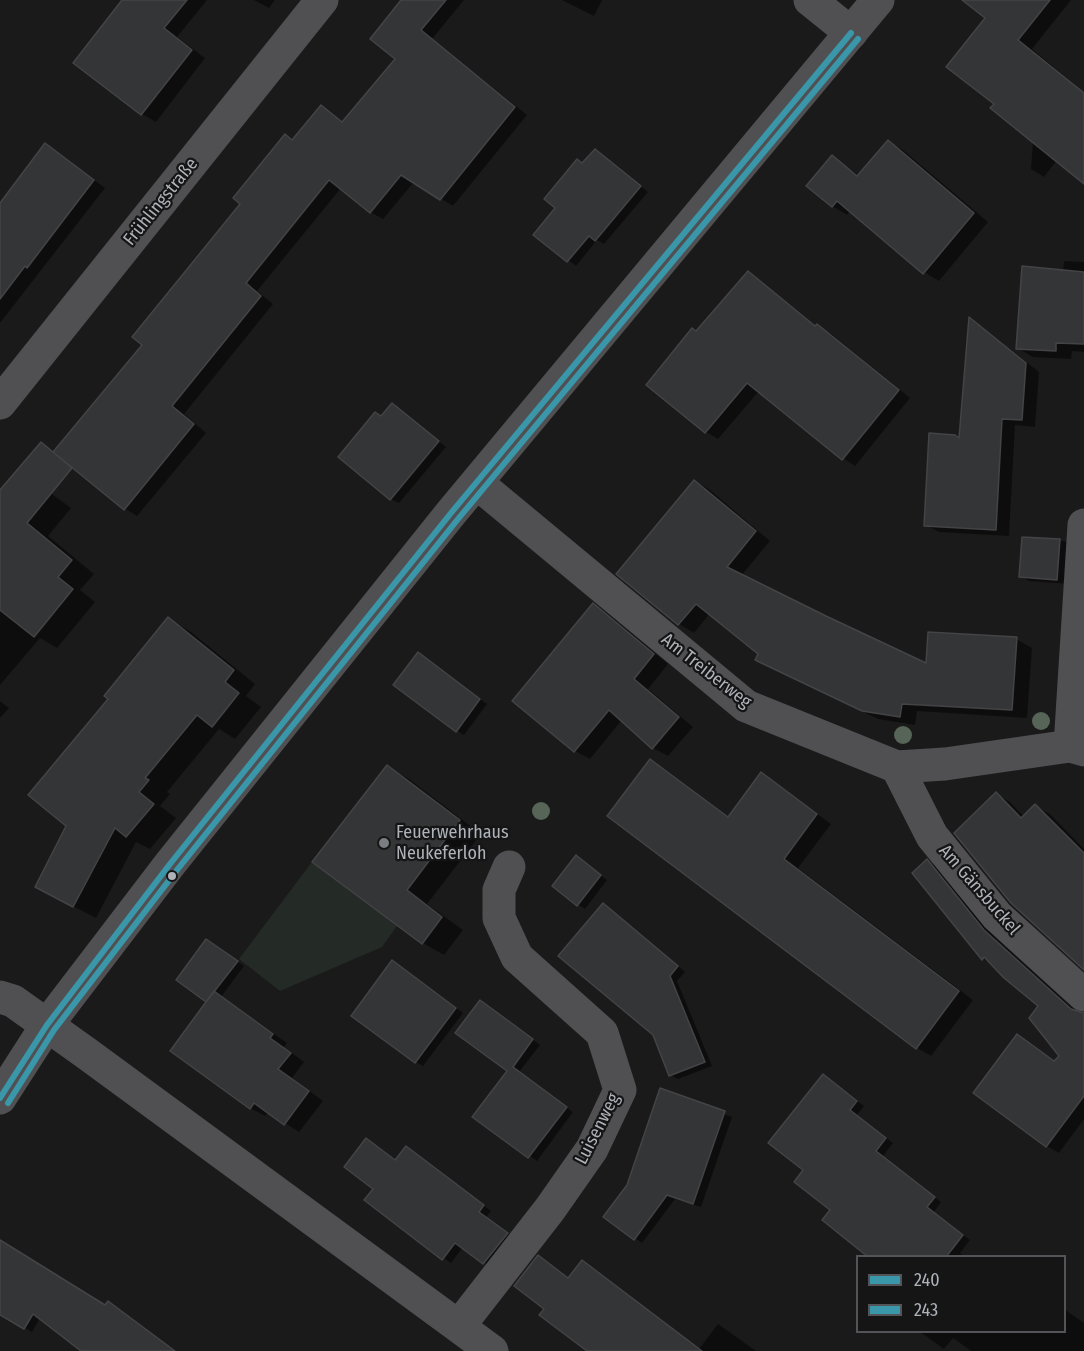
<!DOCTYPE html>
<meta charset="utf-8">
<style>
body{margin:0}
#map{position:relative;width:1084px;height:1351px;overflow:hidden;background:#1a1a1b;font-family:"Fira Sans Condensed",sans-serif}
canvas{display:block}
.legend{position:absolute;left:856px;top:1255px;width:210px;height:78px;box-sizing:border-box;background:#151516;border:2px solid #525457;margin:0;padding:8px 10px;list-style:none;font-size:18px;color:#aeb2b9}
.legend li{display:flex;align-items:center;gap:12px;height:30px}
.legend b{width:30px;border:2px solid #525457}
</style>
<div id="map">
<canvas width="1084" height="1351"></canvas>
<ul class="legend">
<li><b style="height:8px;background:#3a96a9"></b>240</li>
<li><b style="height:8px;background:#3a96a9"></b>243</li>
</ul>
</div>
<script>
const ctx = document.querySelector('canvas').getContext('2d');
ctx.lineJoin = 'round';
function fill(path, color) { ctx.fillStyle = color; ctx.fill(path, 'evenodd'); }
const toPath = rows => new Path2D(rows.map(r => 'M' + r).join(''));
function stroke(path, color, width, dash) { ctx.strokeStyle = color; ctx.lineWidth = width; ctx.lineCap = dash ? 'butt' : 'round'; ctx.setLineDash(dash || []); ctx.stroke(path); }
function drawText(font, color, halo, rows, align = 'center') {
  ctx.font = font + ' "Fira Sans Condensed",sans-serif'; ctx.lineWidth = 4.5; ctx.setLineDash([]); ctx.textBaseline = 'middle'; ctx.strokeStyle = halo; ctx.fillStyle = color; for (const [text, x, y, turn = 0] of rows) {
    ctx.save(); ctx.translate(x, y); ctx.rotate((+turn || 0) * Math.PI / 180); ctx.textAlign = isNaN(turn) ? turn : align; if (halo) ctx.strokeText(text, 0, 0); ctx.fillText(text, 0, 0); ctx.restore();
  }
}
fill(toPath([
 [312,862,397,926,382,947,280,991,239,959]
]), '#242a25');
fill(toPath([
 [124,0,207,0,177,37,205,58,156,122,142,114],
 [254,0,275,0,269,8],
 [403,0,464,0,432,39,527,115,453,206,414,182,383,219,370,212,341,188,257,291,273,304,184,414,206,433,137,516,124,508,144,344,242,204,285,136,294,141,322,107,344,123,397,59],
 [562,0,602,0,594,16],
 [964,0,1071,0,1032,49,1084,92,1084,181,1057,160,1044,177,1031,169,1033,141,996,104,987,18],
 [889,142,903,150,988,222,939,281,924,272,851,210,847,215,832,206,832,157,860,176],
 [45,145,105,188,0,323,0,206],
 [595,150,648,192,604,244,597,240,576,266,535,235,558,208,583,164],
 [1064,261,1084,262,1084,352,1072,351,1071,359,1033,357,1017,348,1063,271],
 [748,273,760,280,816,327,830,333,910,398,855,466,843,458,759,391,718,439,706,432,697,333],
 [970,320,982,327,1039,372,1035,427,1015,425,1009,536,939,532,926,525,960,439],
 [393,405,446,447,399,503,391,499,382,418],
 [695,481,710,490,770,541,741,576,927,666,1016,639,1032,648,1027,718,917,711,915,725,878,719,757,660,760,654,710,613,694,633,679,624,619,574],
 [41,486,71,508,48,536,94,574,80,590,95,602,57,648,40,638,0,685,0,497],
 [1024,539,1064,541,1072,545,1069,584,1029,581,1021,576],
 [593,605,608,614,668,664,648,689,693,727,668,756,653,748,622,720,590,759,575,751],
 [169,619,191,632,255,684,246,696,261,707,235,739,219,729,167,792,170,794,160,806,176,818,150,849,136,842,96,918,59,899,68,826,110,699],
 [426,659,487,704,464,735,456,730],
 [0,701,9,708,0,718],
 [651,761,665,769,729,817,761,774,776,783,831,824,798,868,973,1000,931,1056,916,1047],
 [387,767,409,779,481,834,427,904,463,930,444,955,423,943,314,862],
 [996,794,1010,802,1024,817,1035,806,1050,814,1084,849,1084,968],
 [927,861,939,868,997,939,1080,1015,1084,1015,1084,1119,1059,1153,1047,1146,1018,1036,1055,1062,1061,1056,1040,1006,995,966,983,959,914,873],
 [584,862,607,880,585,909,578,904],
 [611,910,685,972,677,981,712,1066,678,1079,670,1075],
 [214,945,244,966,221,997,287,1043,284,1047,304,1062,292,1078,323,1101,299,1132,268,1112,265,1116,250,1108,208,1002],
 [400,966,463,1013,423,1066,416,1062],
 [488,1007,540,1045,519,1072,573,1112,537,1161,474,1117,509,1070],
 [823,1076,864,1106,857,1115,893,1143,883,1156,941,1202,934,1212,970,1240,960,1253,964,1256,870,1256,832,1210,806,1170],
 [661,1090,732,1117,701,1207,675,1199,642,1243,635,1238,628,1186],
 [374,1144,396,1161,414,1152,491,1211,486,1217,515,1238,491,1267,463,1247,451,1263,366,1200,375,1188],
 [0,1241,105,1306,108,1303,116,1307,176,1351,84,1351,40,1318,32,1332,0,1312],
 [546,1261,569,1279,699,1349,718,1324,756,1351,590,1351,546,1309],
 [1064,1309,1084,1323,1084,1351,971,1351,953,1338,944,1349,920,1332,1064,1332]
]), '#0007');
const building = toPath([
 [122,0,187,0,164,28,192,50,141,115,73,63,122,0],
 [401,0,446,0,421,30,515,107,440,200,401,175,370,213,329,180,246,283,261,296,172,406,194,424,124,510,53,452,142,345,132,337,240,204,233,198,285,134,292,140,321,105,342,122,395,59,370,39,401,0],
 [962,0,1050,0,1018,40,1084,93,1084,184,990,108,994,104,946,67,985,18,962,0],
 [888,140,974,213,923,274,837,201,832,207,806,186,832,155,857,176,888,140],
 [45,143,94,180,27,268,25,266,0,299,0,203,45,143],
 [595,149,641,186,595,241,589,236,567,262,533,235,555,208,544,199,577,159,582,163,595,149],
 [1022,266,1084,272,1084,344,1056,343,1056,351,1016,349,1022,266],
 [748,271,815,326,817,324,899,390,842,460,747,383,705,433,646,385,692,328,696,331,748,271],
 [969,317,1026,363,1022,420,1002,419,996,530,924,526,929,433,955,435,959,438,969,317],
 [392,403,439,441,390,500,338,457,375,412,381,416,392,403],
 [41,442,72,468,27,523,72,560,58,577,73,589,34,637,0,610,0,490,41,442],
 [694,480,756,531,727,567,826,616,926,663,928,632,1017,637,1012,710,902,704,900,717,862,711,755,660,758,654,696,604,678,625,616,574,694,480],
 [1022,537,1060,539,1057,580,1019,577,1022,537],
 [593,603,654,654,634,679,679,717,652,749,609,710,574,752,512,701,593,603],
 [168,617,234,670,225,682,239,693,212,727,197,715,145,778,149,780,139,792,154,804,126,837,115,828,73,907,35,887,66,826,28,795,108,699,104,696,168,617],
 [418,652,480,699,456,732,393,685,418,652],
 [650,759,728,817,761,772,817,814,784,859,959,991,916,1049,607,816,650,759],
 [387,765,460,820,407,890,442,917,422,944,312,862,387,765],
 [996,792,1021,818,1035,804,1084,853,1084,970,1011,903,954,833,996,792],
 [576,855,601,875,577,906,552,886,576,855],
 [927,859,984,930,1071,1009,1084,1013,1084,1096,1046,1147,973,1093,1017,1034,1054,1061,1059,1056,1029,1018,1038,1006,1004,978,984,957,982,960,912,873,927,859],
 [603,903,678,966,670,976,705,1062,669,1076,653,1035,558,956,603,903],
 [206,939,238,961,206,1002,176,980,206,939],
 [392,960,456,1008,415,1063,351,1016,392,960],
 [214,991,273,1034,270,1038,291,1053,278,1069,309,1091,284,1125,254,1103,250,1109,170,1051,214,991],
 [480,1000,533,1039,513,1067,567,1107,528,1158,472,1117,507,1071,455,1033,480,1000],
 [823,1074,857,1101,850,1110,886,1138,876,1151,935,1197,927,1207,963,1235,946,1257,868,1257,822,1220,830,1210,794,1182,803,1170,768,1143,823,1074],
 [660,1088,725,1111,693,1204,667,1195,634,1240,603,1217,627,1185,660,1088],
 [366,1138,395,1160,406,1146,484,1205,479,1212,508,1233,483,1264,455,1243,442,1260,364,1200,373,1189,344,1167,366,1138],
 [0,1240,105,1305,108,1301,175,1351,81,1351,33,1314,24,1329,0,1315,0,1240],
 [538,1255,568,1278,582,1260,702,1351,587,1351,539,1315,544,1309,514,1286,538,1255]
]);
fill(building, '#343536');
stroke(building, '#444447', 1.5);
stroke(toPath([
 [810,0,851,33],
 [0,403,322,0],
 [477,483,746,706,897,767,945,764,1070,746,1084,750],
 [1070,746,1084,525],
 [897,767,932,836,997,916,1084,995],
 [0,997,13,1001,86,1053,492,1351],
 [459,1326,550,1209,592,1149,620,1090,602,1033,517,957,499,918,499,890,509,867]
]), '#505053', 33);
stroke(toPath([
 [0,1098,47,1025,170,864,451,513,878,0]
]), '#505053', 33);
stroke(toPath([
 [0,1098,47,1025,170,864,451,513,851,33]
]), '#3a96a9', 6);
stroke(toPath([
 [8,1103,54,1030,177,870,458,519,858,39]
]), '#3a96a9', 6);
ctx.fillStyle = '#566557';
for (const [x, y] of [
 [1041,721],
 [903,735],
 [541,811]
]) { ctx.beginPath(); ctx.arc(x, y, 9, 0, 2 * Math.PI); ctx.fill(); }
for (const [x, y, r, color] of [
 [384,843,6,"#7a7d82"],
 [172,876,5,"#aeb2b9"]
]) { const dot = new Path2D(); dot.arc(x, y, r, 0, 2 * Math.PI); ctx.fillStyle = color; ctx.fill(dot); stroke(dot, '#151516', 2); }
drawText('18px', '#aeb2b9', '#151516', [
 ["Frühlingstraße",161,202,-51],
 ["Am Treiberweg",706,671,38],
 ["Am Gänsbuckel",979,890,49],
 ["Luisenweg",598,1129,-63]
]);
drawText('18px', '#aeb2b9', '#151516', [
 ["Feuerwehrhaus",396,833],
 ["Neukeferloh",396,854]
], 'left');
</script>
